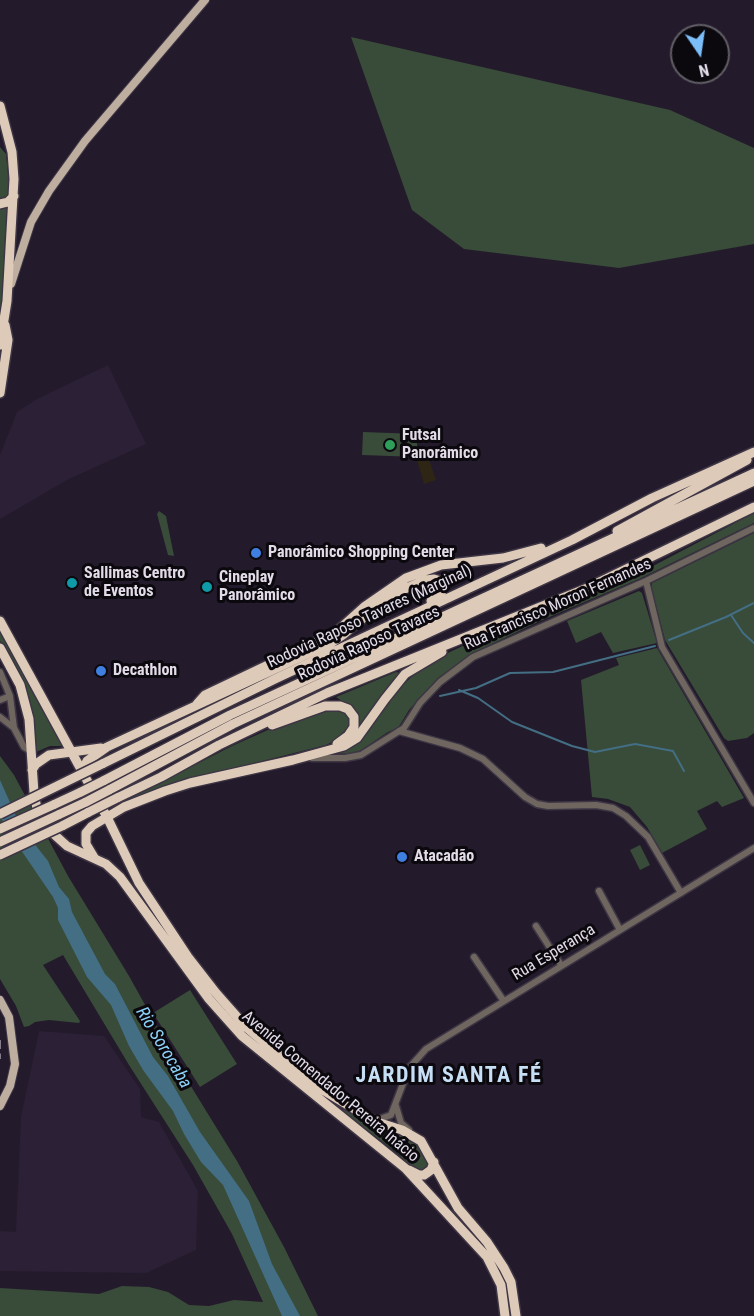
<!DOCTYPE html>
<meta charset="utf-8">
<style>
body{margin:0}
#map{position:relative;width:754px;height:1316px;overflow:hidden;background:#231b2b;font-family:"Roboto Condensed",sans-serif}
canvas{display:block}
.north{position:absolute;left:670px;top:24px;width:60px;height:60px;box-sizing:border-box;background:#0b080e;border:2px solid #615d65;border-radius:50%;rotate:167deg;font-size:16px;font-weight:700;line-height:24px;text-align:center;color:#e2dce8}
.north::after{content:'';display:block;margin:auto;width:21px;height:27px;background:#7cbef9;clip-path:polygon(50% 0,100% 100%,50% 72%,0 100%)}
</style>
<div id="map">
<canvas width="754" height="1316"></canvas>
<div class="north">N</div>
</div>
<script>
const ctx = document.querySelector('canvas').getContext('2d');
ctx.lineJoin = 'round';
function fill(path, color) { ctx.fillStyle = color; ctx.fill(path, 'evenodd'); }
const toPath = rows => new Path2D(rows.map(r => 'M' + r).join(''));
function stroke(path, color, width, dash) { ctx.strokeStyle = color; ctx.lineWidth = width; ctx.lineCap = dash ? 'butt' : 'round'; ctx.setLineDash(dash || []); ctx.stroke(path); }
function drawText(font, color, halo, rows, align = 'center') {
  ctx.font = font + ' "Roboto Condensed",sans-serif'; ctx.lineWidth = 6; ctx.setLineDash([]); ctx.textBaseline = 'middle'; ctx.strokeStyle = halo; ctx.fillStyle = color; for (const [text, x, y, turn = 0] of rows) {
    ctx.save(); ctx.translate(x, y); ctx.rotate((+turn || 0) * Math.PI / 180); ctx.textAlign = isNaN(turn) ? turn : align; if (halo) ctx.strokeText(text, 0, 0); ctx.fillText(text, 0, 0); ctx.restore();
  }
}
fill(toPath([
 [428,457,436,480,424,484,417,460]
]), '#2e2515');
fill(toPath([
 [108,365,146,444,67,480,0,519,0,455,17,412,37,399],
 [39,1031,104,1036,140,1089,141,1117,159,1122,198,1191,196,1250,146,1273,0,1271,0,1231,16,1232,21,1117]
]), '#2b2036');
fill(toPath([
 [351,37,670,110,754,148,754,244,619,268,464,249,412,210],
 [0,147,6,154,9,184,8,197,0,201],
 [11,204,4,292,0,328,0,208],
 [363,432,417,434,417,457,362,455],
 [159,511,166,516,174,556,168,555,157,514],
 [754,513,754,523,639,579,540,621,473,653,438,678,409,710,398,728,388,732,360,751,348,754,334,753,358,739,371,727,398,689,415,674,435,659,486,635,634,576],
 [754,533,754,733,747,738,728,741,724,738,665,640,652,590,652,583],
 [639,591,642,593,657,643,613,653,601,632,576,643,567,621],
 [0,627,64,746,50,746,36,752,34,728,19,678,0,641],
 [657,648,744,798,722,807,717,801,697,811,707,829,662,853,647,827,630,807,608,799,592,797,581,680,619,665,616,658],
 [396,672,400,673,361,728,353,733,352,708,336,697],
 [325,708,339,709,346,713,349,719,348,727,336,740,326,745,163,786,114,809,112,807,232,746,308,712],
 [0,756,14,775,68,876,129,976,184,1075,237,1161,284,1247,318,1316,0,1316,0,1288,99,1294,122,1286,149,1287,168,1292,189,1305,209,1306,234,1300,263,1302,232,1234,193,1165,129,1065,63,955,43,965,80,1021,79,1023,49,1020,35,1022,29,1026,24,1027,16,1006,0,979],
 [640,845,650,865,640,870,630,850],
 [190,990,237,1064,200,1087,153,1013],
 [345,1107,416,1139,428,1161,428,1165,422,1170,414,1169,396,1152,342,1111]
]), '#394b39');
fill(toPath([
 [0,780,16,816,33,842,48,861,59,887,69,899,72,912,105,974,115,984,153,1057,168,1076,200,1132,249,1201,272,1264,300,1316,282,1316,223,1185,201,1162,184,1134,173,1111,143,1070,129,1046,111,1005,87,977,58,920,58,908,53,897,8,831,0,816]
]), '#436e84');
stroke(toPath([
 [731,615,743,633,754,643],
 [669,640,726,617,754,603],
 [459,690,478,698,512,722,572,746,595,752,635,744,673,751,684,771],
 [440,696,476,688,510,673,553,672,655,646]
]), '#436e84', 2);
const minor = toPath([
 [646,581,662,647,754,803],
 [0,672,10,696,14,728],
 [0,700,10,696],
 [0,717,14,728,24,747,32,752],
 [399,731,460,748,483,759,525,797,537,804,548,806,596,805,613,808,626,816,648,837,681,893],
 [312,758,345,758,361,755,404,728,420,703,440,682,473,657,646,581,754,528],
 [599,891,620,930],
 [536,926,561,965],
 [474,957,503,1000],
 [396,1106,401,1123,409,1130],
 [373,1119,380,1119,391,1115,409,1068,426,1049,754,848]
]);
const major = toPath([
 [11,284,31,222,49,191,85,141,205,0],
 [0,1000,9,1017,15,1064,10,1086,0,1106]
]);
const highway = toPath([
 [0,106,12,152,14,179,7,301,0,345],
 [0,204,8,202,14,196],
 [0,393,8,340,5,325],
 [617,531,747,460],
 [0,621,107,817,139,883,188,957,216,993,246,1027,316,1086,374,1121,402,1130,421,1141,458,1208,487,1242,504,1268,511,1282,516,1316],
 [0,648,20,685,29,719,34,793,38,814,47,828,67,846,106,864,120,877,209,999,242,1036,405,1168,487,1257,501,1285,505,1316],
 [197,704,205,695,335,633,364,607,406,578,441,565,503,558,541,548],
 [272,725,325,706,340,706,348,709,354,717,354,727,348,736,337,744],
 [102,764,275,679,572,540,652,498,754,452],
 [32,770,36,764,49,755,101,748],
 [82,771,87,761,107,747,331,643,344,634,375,608,402,590,426,580,434,579,441,581,443,587,441,593,431,601],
 [103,781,230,715,754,473],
 [109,790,233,724,754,481],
 [117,798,161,777,219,745,327,693,585,589,754,507],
 [53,805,81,792],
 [58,815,86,802],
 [62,826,89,812],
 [95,859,86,844,86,833,92,826,124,807,165,791,190,783,293,760,344,746,357,738,385,699,405,674,442,652],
 [409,1170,419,1175,424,1175,431,1170,434,1162]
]);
stroke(minor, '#3e3645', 9);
stroke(major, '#3e3645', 10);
stroke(highway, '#3e3645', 12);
stroke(minor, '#6e665f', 6);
stroke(major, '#beae9f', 8);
stroke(highway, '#decab9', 9);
stroke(toPath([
 [0,1040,0,1059]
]), '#837c8a', 2, [9, 4.5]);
const highwayBridge = toPath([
 [81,792,103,781],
 [86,802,109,790],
 [89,812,117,798],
 [0,814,102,764],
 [0,829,53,805],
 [0,842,58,815],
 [0,855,62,826]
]);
stroke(highwayBridge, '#3e3645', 12, []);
stroke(highwayBridge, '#decab9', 9);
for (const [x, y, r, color] of [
 [390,445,6,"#2e9e5b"],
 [256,553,6,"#3f7fe0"],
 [72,583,6,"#0f9aa8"],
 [207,587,6,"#0f9aa8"],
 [101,671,6,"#3f7fe0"],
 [402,857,6,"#3f7fe0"]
]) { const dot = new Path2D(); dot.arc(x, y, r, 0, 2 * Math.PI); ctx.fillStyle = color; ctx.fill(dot); stroke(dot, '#0b080e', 2); }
drawText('bold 16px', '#e2dce8', '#0b080e', [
 ["Futsal",402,436],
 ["Panorâmico",402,454],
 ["Panorâmico Shopping Center",268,553],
 ["Sallimas Centro",84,574],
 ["de Eventos",84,592],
 ["Cineplay",219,578],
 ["Panorâmico",219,596],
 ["Decathlon",113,671],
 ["Atacadão",414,857]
], 'left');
drawText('16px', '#e2dce8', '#0b080e', [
 ["Rua Francisco Moron Fernandes",558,605,-24],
 ["Rodovia Raposo Tavares (Marginal)",370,617,-25],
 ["Rodovia Raposo Tavares",369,644,-25],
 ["Rua Esperança",554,953,-31],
 ["Avenida Comendador Pereira Inácio",330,1087,40]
]);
drawText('italic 18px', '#8cd3f9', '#0b080e', [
 ["Rio Sorocaba",163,1048,59]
]);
ctx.letterSpacing = '1.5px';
drawText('bold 22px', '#c7dff5', '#0b080e', [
 ["JARDIM SANTA FÉ",449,1076]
]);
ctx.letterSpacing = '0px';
</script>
